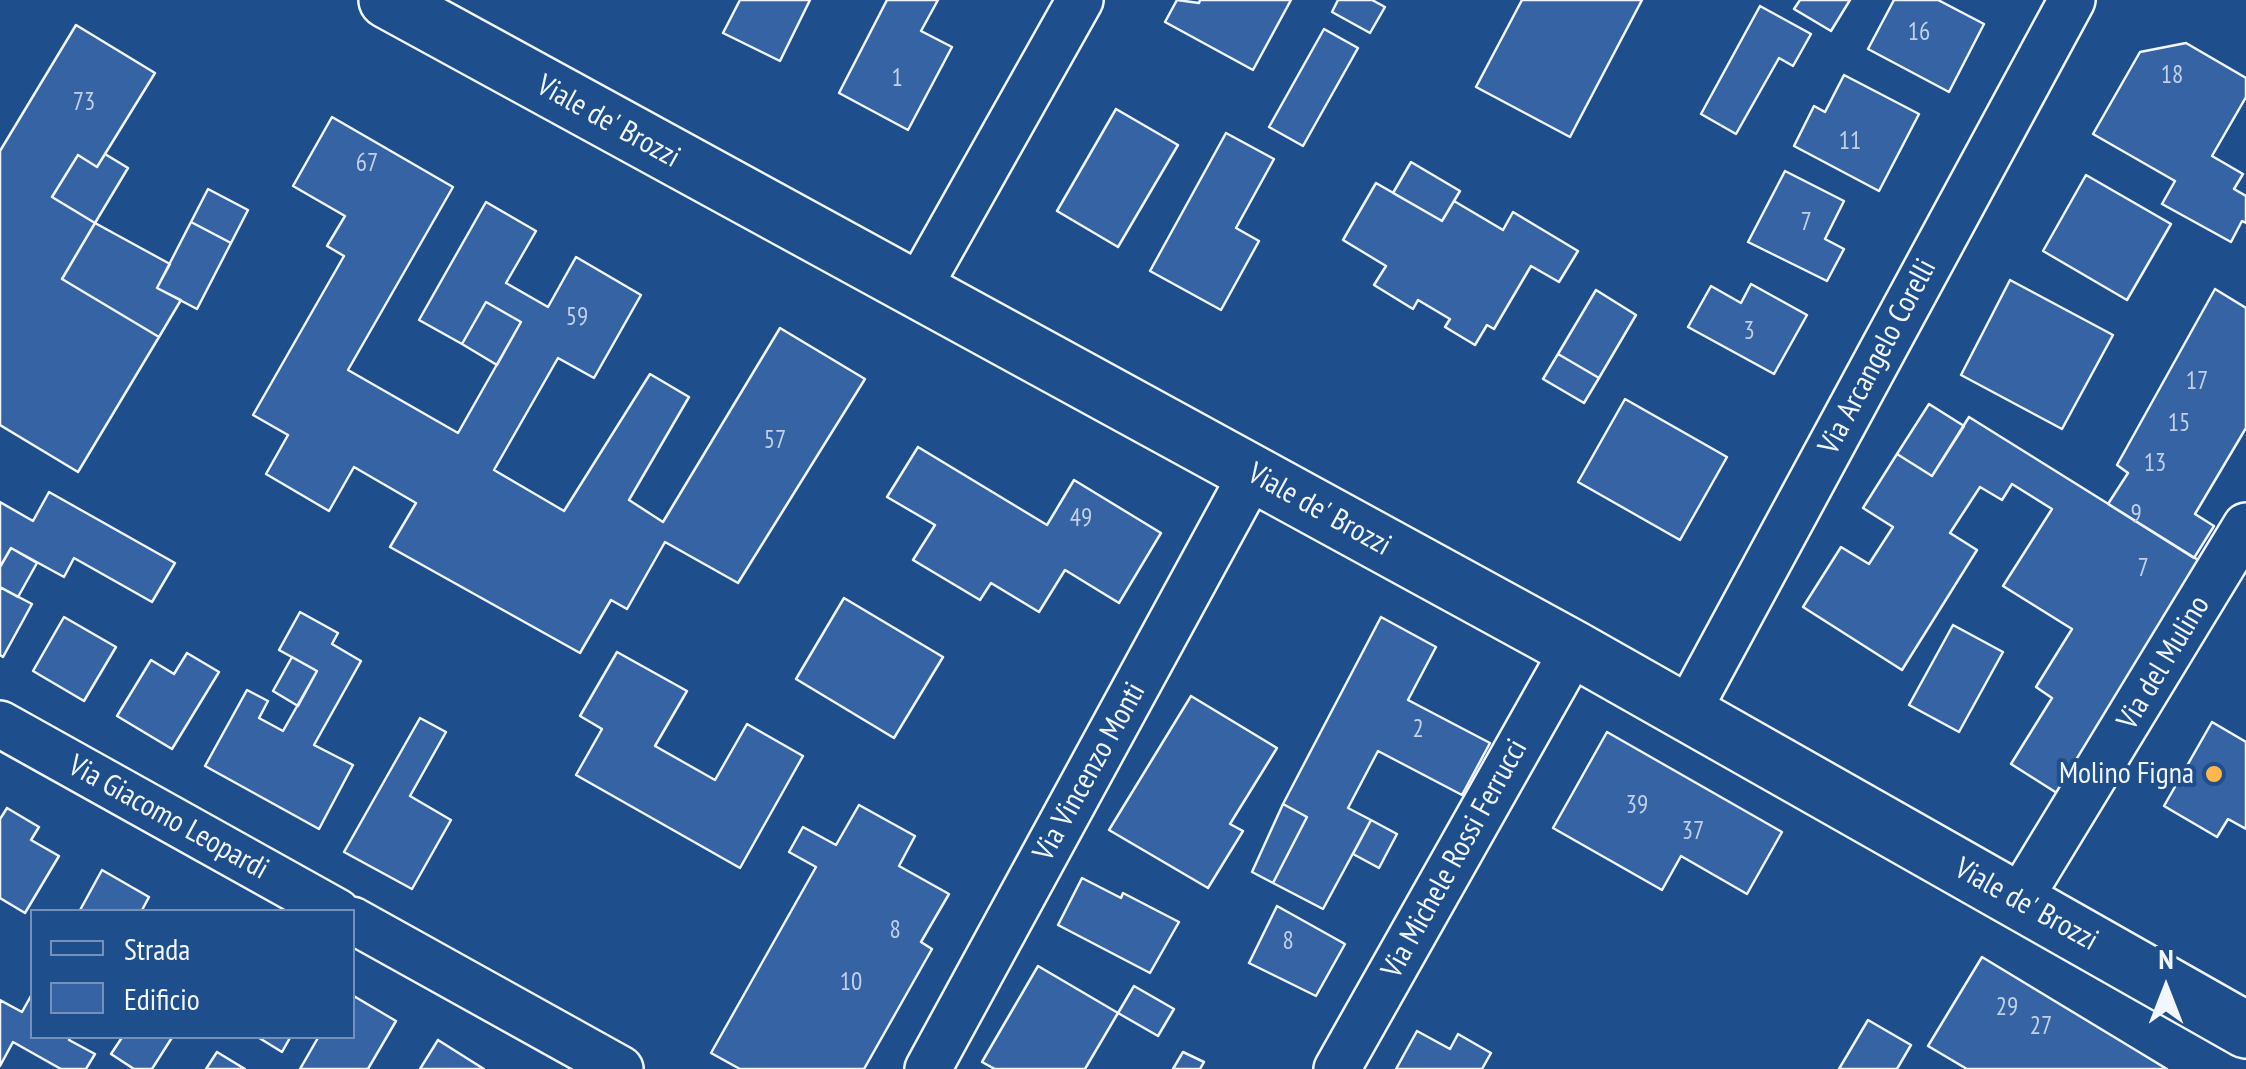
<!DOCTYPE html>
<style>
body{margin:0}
#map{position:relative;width:2246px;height:1069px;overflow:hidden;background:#1f4e8c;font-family:"PT Sans Narrow",sans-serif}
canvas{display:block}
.legend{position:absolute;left:30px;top:909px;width:325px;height:130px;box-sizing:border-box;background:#1f4e8c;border:2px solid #7391ba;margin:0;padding:12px 18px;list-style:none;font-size:30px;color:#f2f6ff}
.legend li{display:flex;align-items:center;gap:20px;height:50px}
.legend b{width:50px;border:2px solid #7391ba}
.north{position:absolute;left:2116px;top:939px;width:100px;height:100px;-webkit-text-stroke:8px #1f4e8c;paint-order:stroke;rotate:0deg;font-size:28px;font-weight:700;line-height:40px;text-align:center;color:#f2f6ff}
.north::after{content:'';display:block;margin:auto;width:35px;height:45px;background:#f2f6ff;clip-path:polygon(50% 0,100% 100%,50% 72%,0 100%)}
</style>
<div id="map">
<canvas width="2246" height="1069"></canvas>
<ul class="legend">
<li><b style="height:12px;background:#1f4e8c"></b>Strada</li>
<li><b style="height:28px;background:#3563a3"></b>Edificio</li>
</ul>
<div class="north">N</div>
</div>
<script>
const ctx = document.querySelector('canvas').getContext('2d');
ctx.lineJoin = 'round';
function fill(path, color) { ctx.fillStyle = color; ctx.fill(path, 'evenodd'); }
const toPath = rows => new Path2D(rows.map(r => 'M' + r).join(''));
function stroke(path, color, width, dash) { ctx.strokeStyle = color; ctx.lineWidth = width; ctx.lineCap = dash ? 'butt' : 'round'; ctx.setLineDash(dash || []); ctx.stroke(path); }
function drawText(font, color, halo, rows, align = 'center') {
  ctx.font = font + ' "PT Sans Narrow",sans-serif'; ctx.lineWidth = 8; ctx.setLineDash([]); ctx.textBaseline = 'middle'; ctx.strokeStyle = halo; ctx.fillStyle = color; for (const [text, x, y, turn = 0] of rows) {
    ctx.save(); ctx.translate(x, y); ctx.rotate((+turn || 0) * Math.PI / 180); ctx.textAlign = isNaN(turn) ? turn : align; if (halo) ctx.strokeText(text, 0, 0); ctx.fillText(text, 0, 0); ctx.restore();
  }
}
const building = toPath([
 [740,0,810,0,780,61,723,33,740,0],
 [887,0,938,0,921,31,952,47,908,130,839,93,887,0],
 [1177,0,1199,3,1200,0,1291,0,1253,70,1165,22,1177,0],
 [1338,0,1372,0,1385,7,1370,33,1332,12,1338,0],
 [1522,0,1642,0,1570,137,1476,87,1522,0],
 [1800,0,1850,0,1831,31,1794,9,1800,0],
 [1894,0,1938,0,1984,24,1949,92,1868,49,1894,0],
 [1760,6,1811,34,1793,66,1779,58,1736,134,1701,114,1760,6],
 [76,25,155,73,97,167,78,155,52,197,95,223,62,279,159,337,78,472,0,425,0,151,76,25],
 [1324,29,1358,48,1303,146,1269,127,1324,29],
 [2186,43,2246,78,2246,97,2212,156,2243,174,2234,189,2246,196,2246,223,2242,221,2231,242,2162,204,2175,181,2093,134,2140,52,2186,43],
 [1844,75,1919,114,1879,191,1794,146,1814,106,1825,112,1844,75],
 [1116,109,1178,145,1118,247,1057,211,1116,109],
 [332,117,453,187,348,370,458,433,521,322,486,302,462,344,419,320,486,202,536,231,506,283,548,307,576,257,641,295,594,378,558,358,494,470,564,511,650,374,689,397,629,500,663,522,780,328,865,379,738,583,665,542,627,609,611,600,580,653,390,547,416,503,354,467,329,511,266,474,288,435,253,415,344,256,327,246,345,216,293,186,332,117],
 [1226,133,1274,159,1236,228,1259,241,1221,310,1150,271,1226,133],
 [105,154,128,168,95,223,52,197,78,155,97,167,105,154],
 [1411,162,1460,191,1442,221,1393,193,1411,162],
 [1785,171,1844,201,1825,239,1844,249,1827,281,1748,242,1785,171],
 [2086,175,2171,224,2127,300,2043,251,2086,175],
 [1376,183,1442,221,1454,201,1503,230,1513,212,1578,251,1559,282,1531,266,1494,329,1487,325,1475,345,1445,327,1450,319,1418,300,1413,309,1374,285,1386,266,1343,240,1376,183],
 [208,189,248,210,231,243,191,222,208,189],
 [191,222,231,243,197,309,157,288,191,222],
 [95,223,170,264,157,288,181,300,159,337,62,279,95,223],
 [2010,280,2113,335,2062,429,1961,375,2010,280],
 [1751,284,1807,315,1774,374,1688,327,1711,286,1741,303,1751,284],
 [2215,289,2246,308,2246,428,2195,514,2214,526,2194,558,2108,504,2128,473,2117,465,2215,289],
 [1596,290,1636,315,1599,378,1558,354,1596,290],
 [486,302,521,322,497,365,462,344,486,302],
 [1558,354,1599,378,1584,403,1543,379,1558,354],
 [1625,399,1727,457,1680,540,1578,482,1625,399],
 [1929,404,1964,426,1932,476,1897,454,1929,404],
 [1969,417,2203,563,2060,795,2011,764,2052,698,2036,687,2072,629,2003,586,2052,509,2012,484,2002,500,1980,487,1950,533,1977,550,1902,670,1803,607,1841,547,1869,564,1893,527,1863,508,1897,454,1932,476,1969,417],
 [918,447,1047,525,1074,480,1161,533,1119,603,1065,570,1039,612,991,583,980,600,913,560,935,525,887,497,918,447],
 [49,492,175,563,152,602,74,558,64,577,11,548,0,567,0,502,33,521,49,492],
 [11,548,37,563,18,597,0,587,0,567,11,548],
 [0,587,32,604,3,657,0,655,0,587],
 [844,598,943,657,894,738,796,679,844,598],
 [300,612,338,633,332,644,361,661,314,745,353,765,319,829,205,766,247,690,268,701,259,718,283,731,317,671,279,650,300,612],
 [64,617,116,647,84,701,33,671,64,617],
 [1381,617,1436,647,1408,700,1490,743,1462,795,1378,751,1348,808,1371,820,1323,909,1273,883,1307,817,1283,804,1381,617],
 [1953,625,2003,652,1959,732,1909,705,1953,625],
 [617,652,687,691,655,746,715,780,747,724,803,756,740,868,576,775,602,729,580,716,617,652],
 [187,653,219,672,172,749,117,716,151,660,174,674,187,653],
 [292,657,317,671,298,706,273,691,292,657],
 [1191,696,1277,748,1230,824,1243,831,1208,888,1109,830,1191,696],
 [420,718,446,732,410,796,451,820,412,889,344,852,420,718],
 [2212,722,2246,742,2246,829,2228,819,2217,837,2164,806,2212,722],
 [1607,732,1782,832,1747,894,1681,856,1662,890,1553,828,1607,732],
 [1283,804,1307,817,1273,883,1252,872,1283,804],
 [859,805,915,836,899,866,949,894,921,942,932,949,864,1069,740,1069,711,1053,816,867,789,852,803,827,836,845,859,805],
 [7,808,39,827,31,840,59,856,25,913,0,898,0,819,7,808],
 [1371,820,1397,834,1379,868,1353,854,1371,820],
 [102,870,149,897,141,912,79,912,102,870],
 [1082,878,1121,898,1123,893,1179,922,1150,973,1058,925,1082,878],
 [1277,906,1345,944,1316,996,1249,963,1277,906],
 [1982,957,2167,1069,1967,1069,1928,1046,1982,957],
 [1038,966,1118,1013,1085,1069,995,1069,982,1062,1038,966],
 [1134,986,1174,1009,1158,1036,1118,1013,1134,986],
 [32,994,32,1036,71,1036,69,1040,95,1054,86,1069,61,1069,13,1042,0,1066,0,1000,22,1012,32,994],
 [352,995,396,1021,368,1069,300,1069,319,1036,352,1036,352,995],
 [1868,1020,1911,1045,1897,1069,1839,1069,1868,1020],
 [1417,1031,1450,1049,1458,1034,1491,1053,1482,1069,1396,1069,1417,1031],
 [123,1036,173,1036,152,1069,134,1069,111,1054,123,1036],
 [256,1036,291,1036,282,1052,256,1036],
 [438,1040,484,1069,420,1069,438,1040],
 [217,1052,245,1069,206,1069,217,1052],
 [1183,1052,1204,1062,1200,1069,1173,1069,1183,1052]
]);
fill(building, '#3563a3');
stroke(building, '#f2f6ff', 2.5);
const minor = toPath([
 [917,290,1080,0],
 [1686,714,2072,0],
 [0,724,337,912],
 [2018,901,2246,526],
 [352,920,620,1069],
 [928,1069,1252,474],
 [1337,1069,1574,649]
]);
const tertiary = toPath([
 [387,0,1574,649,2246,1030]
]);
stroke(minor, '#f2f6ff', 50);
stroke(tertiary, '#f2f6ff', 60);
stroke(minor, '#1f4e8c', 45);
stroke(tertiary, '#1f4e8c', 55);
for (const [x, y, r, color] of [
 [2214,774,10,"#ffb74d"]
]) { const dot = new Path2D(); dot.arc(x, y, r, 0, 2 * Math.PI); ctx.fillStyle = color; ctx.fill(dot); stroke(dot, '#1f4e8c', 4); }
drawText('25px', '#c3d1e8', null, [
 ["16",1919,33],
 ["18",2172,76],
 ["1",897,79],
 ["73",84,103],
 ["11",1850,142],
 ["67",367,164],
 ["7",1806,223],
 ["59",577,318],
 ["3",1749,332],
 ["17",2197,382],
 ["15",2179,424],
 ["57",775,441],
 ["13",2155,464],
 ["9",2136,515],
 ["49",1081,519],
 ["7",2143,569],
 ["2",1418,730],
 ["39",1637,806],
 ["37",1693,832],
 ["8",895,931],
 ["8",1288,942],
 ["10",851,983],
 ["29",2007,1008],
 ["27",2041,1027]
]);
drawText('30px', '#f2f6ff', '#1f4e8c', [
 ["Viale de' Brozzi",608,122,29],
 ["Via Arcangelo Corelli",1878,357,-62],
 ["Viale de' Brozzi",1319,510,29],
 ["Via del Mulino",2164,663,-59],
 ["Via Vincenzo Monti",1090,772,-61],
 ["Via Giacomo Leopardi",168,818,29],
 ["Via Michele Rossi Ferrucci",1455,859,-61],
 ["Viale de' Brozzi",2026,905,29]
]);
drawText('30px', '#f2f6ff', '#1f4e8c', [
 ["Molino Figna",2194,774]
], 'right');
</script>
